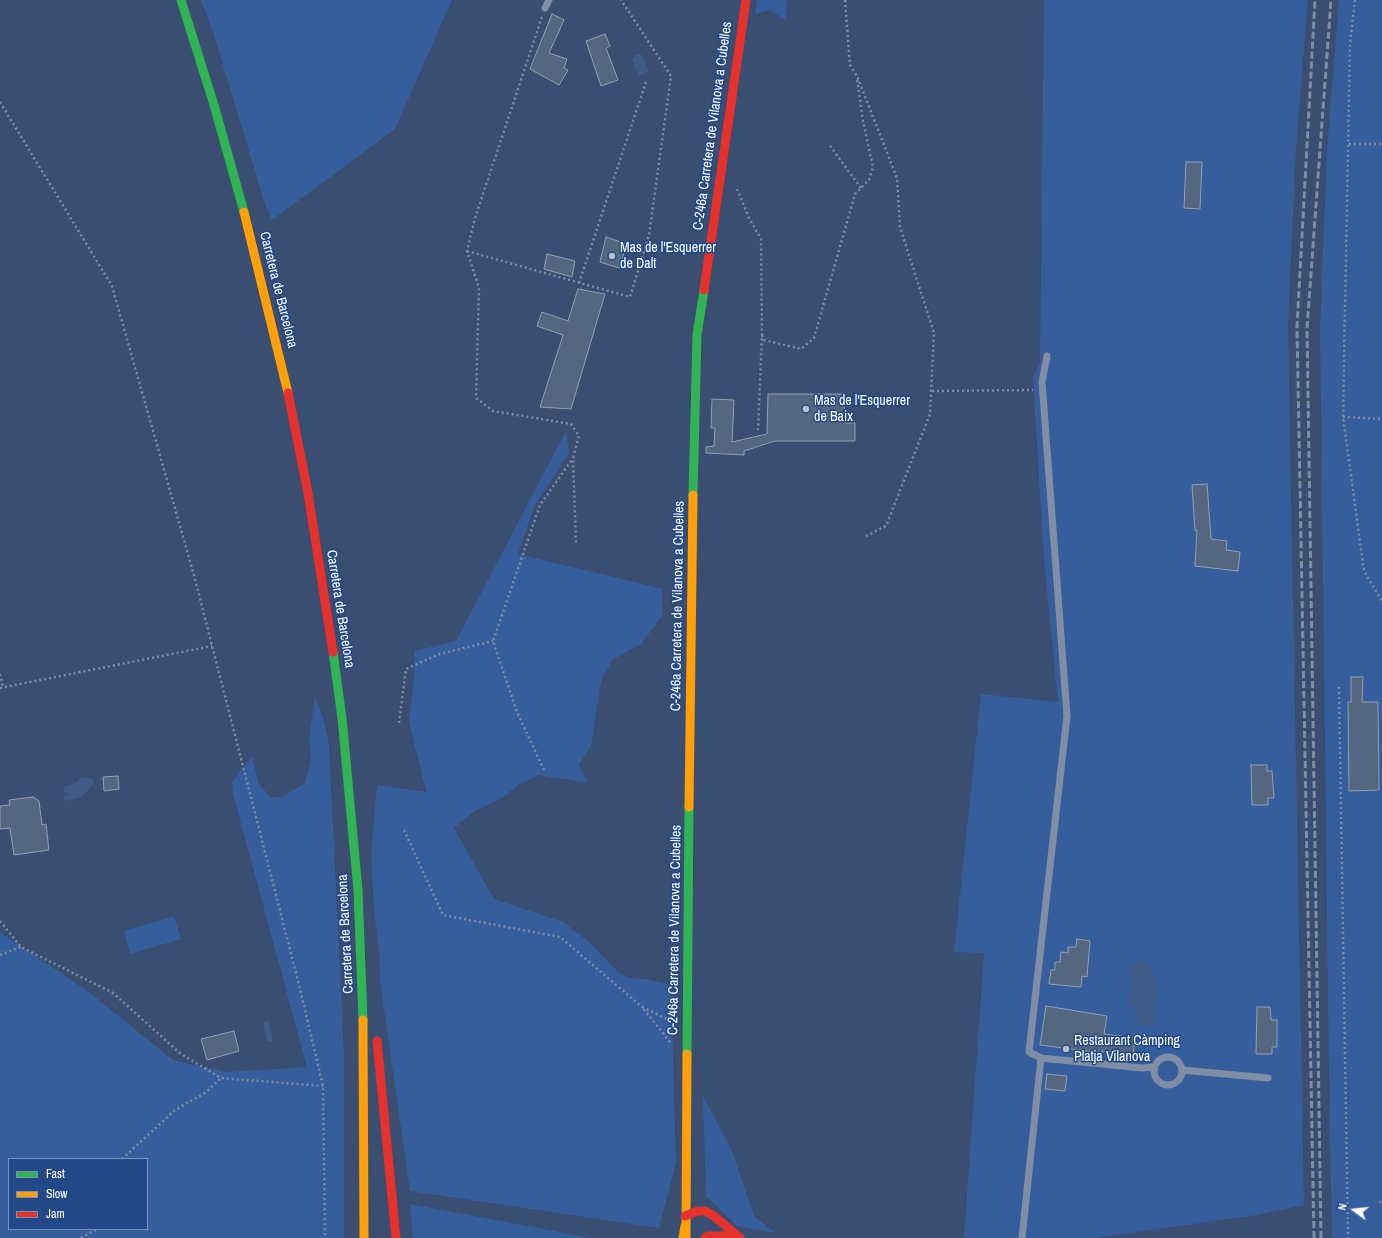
<!DOCTYPE html>
<meta charset="utf-8">
<style>
body{margin:0}
#map{position:relative;width:1382px;height:1238px;overflow:hidden;background:#394e70;font-family:"Archivo Narrow",sans-serif}
canvas{display:block}
.legend{position:absolute;left:8px;top:1158px;width:140px;height:72px;box-sizing:border-box;background:#224887;border:1px solid #7a91b7;margin:0;padding:5px 7px;list-style:none;font-size:12px;color:#fff}
.legend li{display:flex;align-items:center;gap:8px;height:20px}
.legend b{width:20px;border:1px solid #7a91b7}
.north{position:absolute;left:1334px;top:1190px;width:40px;height:40px;-webkit-text-stroke:3px #224887;paint-order:stroke;rotate:285deg;font-size:11px;font-weight:700;line-height:16px;text-align:center;color:#fff}
.north::after{content:'';display:block;margin:auto;width:14px;height:18px;background:#fff;clip-path:polygon(50% 0,100% 100%,50% 72%,0 100%)}
</style>
<div id="map">
<canvas width="1382" height="1238"></canvas>
<ul class="legend">
<li><b style="height:5px;background:#30b455"></b>Fast</li>
<li><b style="height:5px;background:#ff9f0a"></b>Slow</li>
<li><b style="height:5px;background:#e5322d"></b>Jam</li>
</ul>
<div class="north">N</div>
</div>
<script>
const ctx = document.querySelector('canvas').getContext('2d');
ctx.lineJoin = 'round';
function fill(path, color) { ctx.fillStyle = color; ctx.fill(path, 'evenodd'); }
const toPath = rows => new Path2D(rows.map(r => 'M' + r).join(''));
function stroke(path, color, width, dash) { ctx.strokeStyle = color; ctx.lineWidth = width; ctx.lineCap = dash ? 'butt' : 'round'; ctx.setLineDash(dash || []); ctx.stroke(path); }
function drawText(font, color, halo, rows, align = 'center') {
  ctx.font = font + ' "Archivo Narrow",sans-serif'; ctx.lineWidth = 3; ctx.setLineDash([]); ctx.textBaseline = 'middle'; ctx.strokeStyle = halo; ctx.fillStyle = color; for (const [text, x, y, turn = 0] of rows) {
    ctx.save(); ctx.translate(x, y); ctx.rotate((+turn || 0) * Math.PI / 180); ctx.textAlign = isNaN(turn) ? turn : align; if (halo) ctx.strokeText(text, 0, 0); ctx.fillText(text, 0, 0); ctx.restore();
  }
}
fill(toPath([
 [201,0,452,0,395,129,272,220,266,207,213,32],
 [757,0,787,0,786,20,769,10,755,14],
 [1044,0,1308,0,1296,147,1288,325,1304,1205,1257,1215,1095,1238,964,1238,984,953,954,952,981,694,1058,702,1044,561,1033,378,1040,362],
 [1339,0,1382,0,1382,1238,1332,1238,1329,1077,1320,329,1327,149],
 [566,431,569,453,534,507,518,554,663,589,662,616,641,644,612,660,601,681,591,746,579,765,588,783,539,775,518,785,502,798,475,811,454,828,494,899,563,922,589,942,617,971,629,978,645,979,671,985,676,1162,659,1228,410,1191,380,981,379,948,374,912,371,853,377,785,426,792,409,722,414,676,414,651,456,641],
 [315,698,324,720,329,744,344,1054,344,1238,0,1238,0,932,89,992,173,1060,226,1072,307,1067,233,794,232,782,252,756,258,782,270,797,282,797,305,783,311,758,309,738],
 [9,1159,147,1159,147,1229,9,1229],
 [174,916,181,939,130,954,124,931],
 [703,1096,732,1151,754,1216,775,1233,737,1226,706,1196],
 [410,1204,592,1238,413,1238]
]), '#365e9d');
fill(toPath([
 [636,54,642,55,649,71,638,76,632,60],
 [91,777,94,783,83,796,67,801,64,800,64,796,69,794,63,792,64,787,78,782,80,778],
 [1141,960,1146,962,1150,966,1158,987,1153,1008,1155,1020,1153,1024,1147,1027,1139,1024,1137,1013,1128,1002,1131,986,1130,968,1133,964],
 [268,1020,273,1041,267,1042,263,1022]
]), '#405b88');
const building = toPath([
 [552,14,564,20,549,53,567,59,564,68,568,70,559,85,530,69,552,14],
 [605,34,610,46,606,48,618,80,601,86,586,41,605,34],
 [1186,162,1202,162,1200,209,1184,208,1186,162],
 [606,237,627,244,619,268,600,262,606,237],
 [547,254,575,261,572,277,544,269,547,254],
 [578,289,605,294,571,409,540,407,563,335,537,326,542,312,568,321,578,289],
 [768,394,844,394,845,423,855,423,855,441,775,441,744,451,744,455,706,453,706,447,714,446,715,428,711,428,712,399,734,400,732,442,767,434,768,394],
 [1207,484,1211,539,1227,541,1226,550,1240,552,1238,571,1195,566,1197,530,1195,530,1192,485,1207,484],
 [1351,677,1363,677,1362,702,1378,702,1379,790,1349,791,1348,702,1351,702,1351,677],
 [1251,765,1267,765,1267,771,1272,771,1274,798,1268,798,1268,805,1252,805,1251,765],
 [118,776,119,789,104,791,103,777,118,776],
 [33,797,39,801,42,825,46,824,49,850,14,855,10,828,0,829,0,806,10,805,9,800,33,797],
 [1077,939,1090,941,1087,977,1082,976,1081,987,1049,984,1051,970,1055,970,1055,962,1060,962,1061,952,1068,953,1068,947,1076,947,1077,939],
 [1046,1006,1107,1016,1104,1034,1135,1038,1133,1054,1102,1051,1102,1053,1040,1045,1046,1006],
 [1257,1007,1270,1007,1271,1020,1277,1020,1277,1047,1272,1047,1272,1054,1256,1054,1257,1007],
 [234,1031,239,1051,207,1060,201,1039,234,1031],
 [1047,1074,1067,1076,1065,1091,1045,1089,1047,1074]
]);
fill(building, '#556680');
stroke(building, '#93a0b4', 1);
stroke(toPath([
 [845,0,850,65,857,76,897,178,900,227,934,333,930,414,886,526,866,536],
 [1355,0,1350,43,1343,417,1364,571,1382,601],
 [542,17,475,218,467,251,479,288,476,398,493,411,571,424,579,436,573,458,576,543],
 [0,102,112,286,195,579,299,985,323,1086,325,1238],
 [1349,144,1382,144],
 [830,146,861,188],
 [737,189,749,218,761,239,762,335,758,430],
 [467,251,630,297,649,235,671,76,621,0],
 [579,283,646,82],
 [762,335,764,340,801,349,814,338,855,194,869,180,873,167,863,121,857,79],
 [932,391,1033,390],
 [1343,417,1382,419],
 [0,674,3,687],
 [1339,687,1348,1238],
 [0,688,212,646],
 [399,723,406,669,439,654,493,641],
 [544,770,517,712,493,641,540,505,573,458],
 [404,830,443,915,560,937,642,1007],
 [0,921,21,947,113,993,181,1054,221,1078,323,1086],
 [0,955,21,947],
 [670,1042,642,1007,671,1021],
 [122,1159,175,1110,205,1093,221,1078],
 [1379,1202,1382,1202],
 [81,1238,97,1229]
]), '#808ea5', 2.5, [2, 3]);
stroke(toPath([
 [545,8,549,0],
 [1047,356,1042,382,1067,716,1029,1052,1041,1058,1142,1068,1154,1067],
 '1154 1071a14 14 0 1 1 28 0a14 14 0 1 1-28 0Z',
 [1182,1070,1268,1078],
 [1022,1238,1041,1058]
]), '#808ea5', 7);
stroke(toPath([
 [181,0,214,105,244,212],
 [693,495,697,335,704,290],
 [333,652,342,718,358,890,363,1020],
 [687,1054,689,807]
]), '#30b455', 9);
stroke(toPath([
 [244,212,288,393],
 [689,807,693,495],
 [363,1020,364,1238],
 [683,1238,685,1226],
 [686,1238,687,1054]
]), '#ff9f0a', 9);
stroke(toPath([
 [704,290,746,0],
 [288,393,308,493,333,652],
 [377,1041,396,1238],
 [685,1216,698,1211,705,1211,714,1216,740,1238],
 [705,1238,708,1236,731,1236]
]), '#e5322d', 9);
stroke(toPath([
 [1314,1238,1297,327,1315,0],
 [1321,1238,1307,328,1331,0]
]), '#808ea4', 3, [7, 3]);
for (const [x, y, r, color] of [
 [612,256,4,"#bac1cd"],
 [806,409,4,"#bac1cd"],
 [1066,1049,4,"#bac1cd"]
]) { const dot = new Path2D(); dot.arc(x, y, r, 0, 2 * Math.PI); ctx.fillStyle = color; ctx.fill(dot); stroke(dot, '#224887', 1.5); }
drawText('14px', '#fff', '#224887', [
 ["C-246a Carretera de Vilanova a Cubelles",713,126,-82],
 ["Carretera de Barcelona",278,290,76],
 ["C-246a Carretera de Vilanova a Cubelles",678,606,-89],
 ["Carretera de Barcelona",340,609,81],
 ["C-246a Carretera de Vilanova a Cubelles",675,930,-89],
 ["Carretera de Barcelona",346,934,-93]
]);
drawText('14px', '#fff', '#224887', [
 ["Mas de l'Esquerrer",620,248],
 ["de Dalt",620,264],
 ["Mas de l'Esquerrer",814,401],
 ["de Baix",814,417],
 ["Restaurant Càmping",1074,1041],
 ["Platja Vilanova",1074,1057]
], 'left');
</script>
